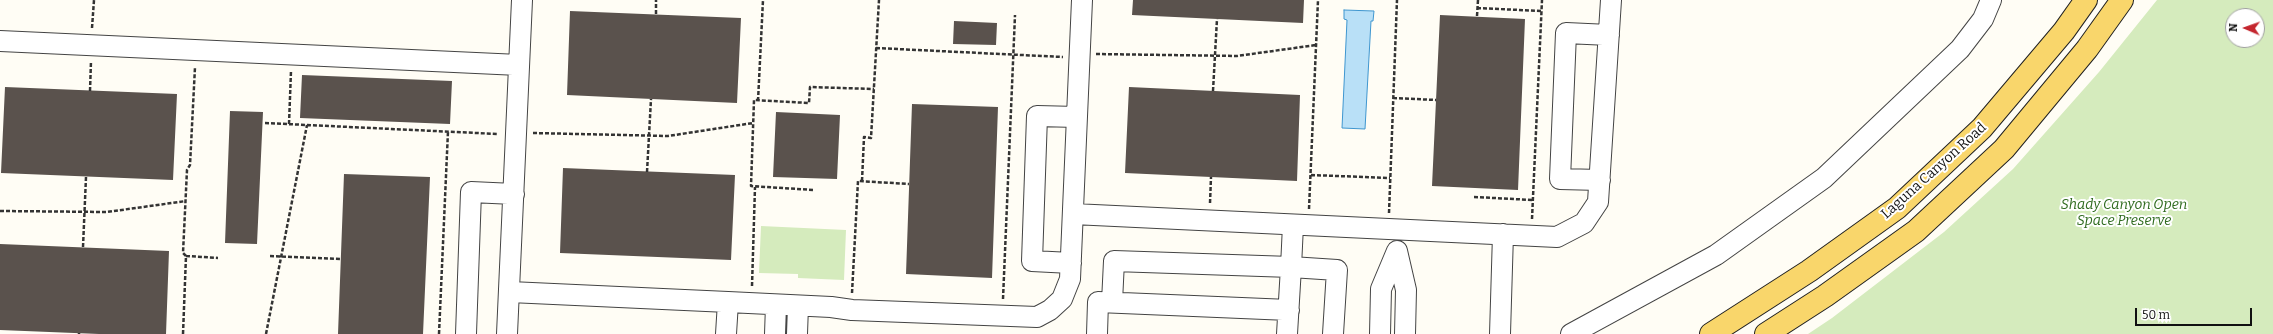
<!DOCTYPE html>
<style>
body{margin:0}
#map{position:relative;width:2273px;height:334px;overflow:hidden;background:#fffdf5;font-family:Bitter,serif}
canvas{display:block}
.north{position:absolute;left:2225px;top:8px;width:40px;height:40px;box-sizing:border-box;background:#fff;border:1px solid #a0a0a0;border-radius:50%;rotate:272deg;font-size:11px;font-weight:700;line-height:16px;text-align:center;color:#111}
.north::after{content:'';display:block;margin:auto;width:14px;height:18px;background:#c4262e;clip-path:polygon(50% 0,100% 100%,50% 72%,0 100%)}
.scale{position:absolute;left:2135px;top:308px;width:117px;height:18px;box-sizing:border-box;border:2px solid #111;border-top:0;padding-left:5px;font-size:12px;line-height:14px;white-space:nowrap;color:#111;-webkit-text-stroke:3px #fff;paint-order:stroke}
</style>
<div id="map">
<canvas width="2273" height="334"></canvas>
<div class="north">N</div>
<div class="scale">50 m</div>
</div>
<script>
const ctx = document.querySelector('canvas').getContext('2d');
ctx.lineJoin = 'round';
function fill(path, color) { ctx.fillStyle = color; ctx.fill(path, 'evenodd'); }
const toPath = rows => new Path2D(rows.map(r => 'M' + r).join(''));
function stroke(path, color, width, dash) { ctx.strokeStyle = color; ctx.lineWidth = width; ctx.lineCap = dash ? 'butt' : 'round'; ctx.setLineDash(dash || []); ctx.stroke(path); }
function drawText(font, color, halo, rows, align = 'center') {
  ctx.font = font + ' Bitter,serif'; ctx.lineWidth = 4; ctx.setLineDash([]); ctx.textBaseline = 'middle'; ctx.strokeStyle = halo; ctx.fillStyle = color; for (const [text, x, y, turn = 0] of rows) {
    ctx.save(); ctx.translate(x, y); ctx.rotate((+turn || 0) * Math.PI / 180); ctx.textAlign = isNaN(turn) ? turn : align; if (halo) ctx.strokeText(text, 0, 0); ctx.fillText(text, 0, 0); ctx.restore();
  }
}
fill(toPath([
 [2157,0,2273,0,2273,334,1808,334,1832,318,1944,232,2013,169,2099,72],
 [2233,16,2257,16,2257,40,2233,40],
 [761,226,846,230,844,280,798,278,798,274,759,273]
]), '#d5ebbd');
const water = toPath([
 [1344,10,1374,11,1373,21,1371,21,1365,129,1342,128,1347,20,1344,19,1344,10]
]);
fill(water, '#b9e0f7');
stroke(water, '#3f96cf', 1);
fill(toPath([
 [1133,0,1304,0,1303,23,1132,15],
 [570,11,741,18,737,103,567,95],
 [1440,15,1525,19,1518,190,1432,186],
 [954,21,997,23,996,45,953,44],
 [302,75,452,81,450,124,300,118],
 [5,87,177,94,173,180,1,173],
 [1129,87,1300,95,1297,181,1125,173],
 [912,104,998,107,992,278,906,274],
 [230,111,263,112,257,244,225,243],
 [776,112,840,115,837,179,773,177],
 [563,168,735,175,731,260,560,253],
 [344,174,430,177,423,334,338,334],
 [0,244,169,251,166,334,99,334,0,330]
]), '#5a524d');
const minor = toPath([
 [0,41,519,65],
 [1600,180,1560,179,1566,33,1609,35],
 [1073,214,1557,237,1584,223,1598,202,1611,0],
 [1071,263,1032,261,1037,116,1077,117],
 [510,292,728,302,726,334],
 [728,302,831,307,852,310,1037,317,1050,310,1062,299,1070,279,1082,0],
 [1112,302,1114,261,1291,267,1293,225],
 [466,334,471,192,514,194],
 [507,334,522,0],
 [775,334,776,305],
 [797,334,798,306],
 [1097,334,1098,302,1289,310],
 [1287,334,1291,267,1337,270,1333,334],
 [1380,334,1381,289,1397,251,1406,290,1405,334],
 [1500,334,1503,234],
 [1571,334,1716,255,1824,178,1960,49,1983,19,1991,0]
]);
const major = toPath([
 [1711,334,1809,271,1897,208,1982,128,2064,31,2086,0],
 [1766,334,1825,296,1916,231,2004,149,2087,49,2122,0]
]);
stroke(minor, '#444', 22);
stroke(major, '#222', 24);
stroke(toPath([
 [1477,8,1541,11],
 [656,14,656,0],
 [1477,16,1478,0],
 [92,28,94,0],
 [876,48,1063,57],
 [1096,54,1237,56,1316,45],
 [90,91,91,61],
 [1213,91,1217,19],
 [1393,98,1436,100],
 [758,101,763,0],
 [265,123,498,134],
 [289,124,291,71],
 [533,133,668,136,753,123],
 [647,172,651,99],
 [1311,175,1390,178],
 [862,181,864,137,871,138,879,0],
 [813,190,751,186,754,100,809,103,810,87,874,89],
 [1474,197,1533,200],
 [1210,203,1211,177],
 [1309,209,1318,0],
 [0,211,107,212,186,201],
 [1389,213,1397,0],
 [1532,219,1542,0],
 [83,247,86,177],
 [186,256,183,253,187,170,190,165,195,67],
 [270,256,341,259],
 [752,286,755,187],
 [852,293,858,181,909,184],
 [1003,299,1015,15],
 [79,334,79,333],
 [183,334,186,256,218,258],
 [266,334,307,125],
 [439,334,448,131]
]), '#333', 2.5, [4, 2]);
stroke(minor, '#fff', 20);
stroke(major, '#f9d66b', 22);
drawText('14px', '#111', '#fff', [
 ["Laguna Canyon Road",1934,171,-42]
]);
drawText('italic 14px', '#2f6b1f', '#fff', [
 ["Shady Canyon Open",2124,205],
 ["Space Preserve",2124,221]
]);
</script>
